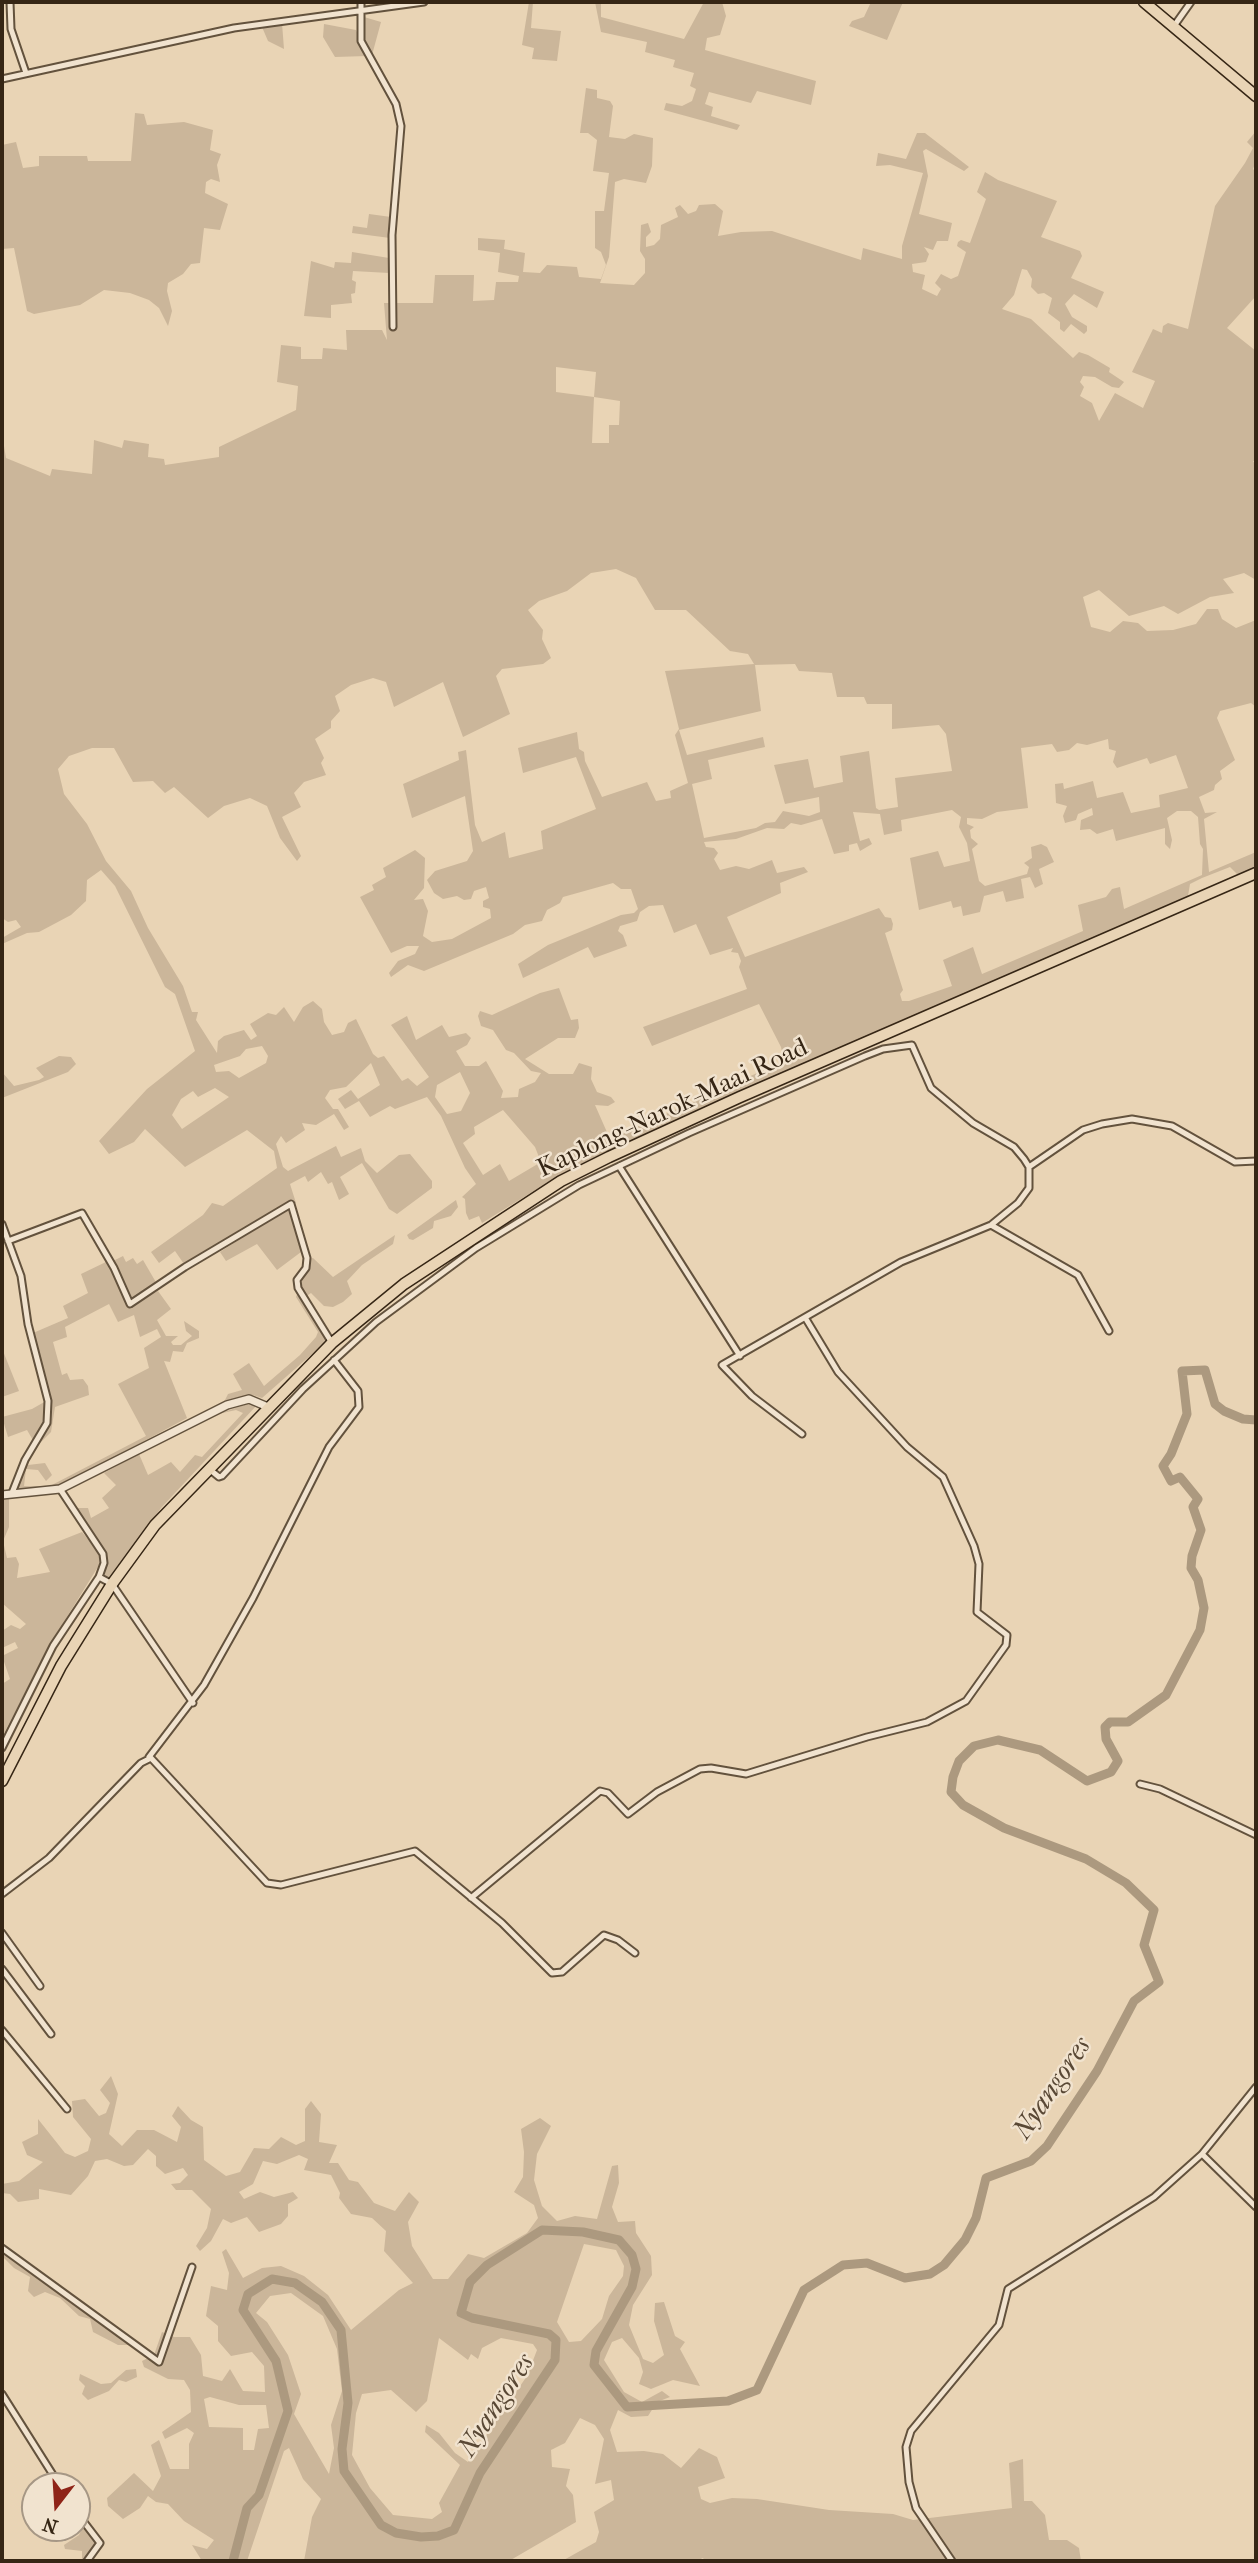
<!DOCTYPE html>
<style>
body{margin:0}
#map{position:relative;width:1258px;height:2563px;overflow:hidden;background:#e9d4b5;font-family:"IM FELL French Canon",serif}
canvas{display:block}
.frame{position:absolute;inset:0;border:4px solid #362615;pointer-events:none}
.north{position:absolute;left:21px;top:2472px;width:70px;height:70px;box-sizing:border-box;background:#f1e3cf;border:2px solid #a69785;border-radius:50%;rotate:197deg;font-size:19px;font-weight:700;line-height:28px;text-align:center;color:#362615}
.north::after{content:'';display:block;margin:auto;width:24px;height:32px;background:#8f2418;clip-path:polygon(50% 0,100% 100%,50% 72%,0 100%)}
</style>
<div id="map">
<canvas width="1258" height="2563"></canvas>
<div class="frame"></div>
<div class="north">N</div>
</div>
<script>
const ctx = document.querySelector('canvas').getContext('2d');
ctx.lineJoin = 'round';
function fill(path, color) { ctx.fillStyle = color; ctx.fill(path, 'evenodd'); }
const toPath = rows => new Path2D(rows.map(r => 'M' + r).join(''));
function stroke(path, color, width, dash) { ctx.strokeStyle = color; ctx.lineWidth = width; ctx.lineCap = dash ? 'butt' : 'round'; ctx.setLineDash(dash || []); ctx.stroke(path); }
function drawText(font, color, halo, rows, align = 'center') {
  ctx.font = font + ' "IM FELL French Canon",serif'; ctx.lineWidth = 5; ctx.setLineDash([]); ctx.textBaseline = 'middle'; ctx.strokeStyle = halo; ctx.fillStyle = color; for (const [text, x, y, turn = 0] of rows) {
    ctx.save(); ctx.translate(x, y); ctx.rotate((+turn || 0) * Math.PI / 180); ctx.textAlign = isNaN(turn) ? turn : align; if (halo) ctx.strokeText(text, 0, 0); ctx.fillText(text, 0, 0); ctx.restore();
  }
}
fill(toPath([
 [529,2,533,2,531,28,561,31,557,61,532,59,534,48,522,45],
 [595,2,601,2,601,17,684,39,704,2,722,2,726,16,720,35,707,38,705,50,816,81,811,105,757,91,751,103,709,92,705,104,713,107,711,116,740,125,737,130,664,110,666,103,682,106,692,101,696,89,690,86,694,73,673,67,675,60,645,52,647,42,601,32],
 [871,2,903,2,887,40,849,26,852,21,864,17],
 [364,17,381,22,372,55,362,37],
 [282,23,284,49,268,41,262,27],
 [324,24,356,30,367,56,335,57,323,37],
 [586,88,597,90,597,98,610,101,613,106,609,137,625,139,634,134,653,138,652,166,646,183,624,179,615,182,609,257,600,283,634,285,645,273,645,259,640,251,641,225,648,223,651,232,646,237,646,247,654,245,660,239,661,225,678,217,675,208,680,205,688,214,696,211,699,205,715,204,723,211,718,236,741,232,772,231,861,260,863,248,902,259,902,246,923,173,890,165,876,166,878,153,906,159,917,133,925,133,969,167,964,171,926,149,923,151,928,176,919,214,952,223,948,241,937,241,933,250,924,247,929,254,926,262,912,264,913,272,925,275,922,289,937,296,941,289,935,283,941,274,951,279,958,276,966,252,957,246,958,242,961,240,970,243,986,199,977,192,985,172,998,180,1057,201,1041,237,1080,251,1082,256,1071,278,1104,292,1097,308,1074,294,1065,304,1072,317,1087,326,1087,331,1084,334,1071,324,1064,332,1060,329,1060,322,1048,313,1052,298,1044,293,1038,294,1031,287,1032,279,1027,270,1022,269,1014,295,1002,309,1031,319,1073,358,1079,352,1088,355,1110,368,1109,372,1124,382,1119,388,1112,387,1095,377,1083,376,1080,382,1084,387,1080,396,1092,403,1099,421,1115,393,1143,408,1155,381,1132,372,1153,329,1162,333,1163,326,1168,323,1188,329,1215,206,1245,163,1253,148,1247,142,1256,131,1256,161,1253,169,1256,172,1256,296,1227,328,1256,351,1256,461,1253,461,1256,466,1256,580,1244,573,1223,579,1234,593,1210,597,1178,614,1164,606,1129,616,1099,590,1083,597,1091,627,1110,632,1123,621,1138,623,1147,631,1173,630,1196,624,1207,609,1218,609,1222,619,1236,628,1256,620,1256,707,1251,703,1220,711,1217,718,1235,760,1220,771,1222,779,1215,785,1214,790,1199,797,1205,813,1217,812,1204,819,1209,872,1256,852,1256,867,1238,875,1230,867,1202,878,1190,884,1188,896,621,1145,558,1176,482,1223,479,1216,469,1220,466,1213,465,1199,462,1197,476,1184,465,1168,441,1116,427,1097,395,1109,390,1106,370,1117,359,1101,345,1109,338,1099,351,1090,358,1099,380,1085,371,1063,346,1087,330,1090,325,1098,333,1109,338,1109,349,1127,344,1130,334,1114,316,1125,302,1123,305,1130,286,1143,281,1136,276,1144,283,1167,288,1171,336,1146,341,1157,361,1148,365,1161,377,1173,399,1155,410,1154,432,1181,432,1188,397,1214,389,1209,362,1163,340,1177,349,1194,339,1200,332,1182,328,1184,321,1172,308,1182,305,1176,290,1184,296,1203,287,1202,184,1264,175,1251,159,1263,151,1252,203,1215,212,1203,223,1206,277,1168,274,1151,247,1130,185,1167,145,1129,134,1142,109,1154,99,1141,147,1089,195,1051,175,994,165,987,115,886,101,870,87,880,86,901,71,915,39,932,27,933,2,944,2,938,21,927,16,920,8,922,2,918,2,434,6,458,50,476,52,469,92,474,94,440,122,448,124,440,149,444,148,457,164,459,165,465,219,457,219,447,296,410,298,386,277,382,281,345,301,347,301,359,322,359,323,348,347,350,346,330,382,330,387,340,384,303,433,303,435,275,474,275,473,301,494,300,496,282,518,282,519,276,498,272,500,253,478,250,478,238,505,240,504,249,525,253,523,272,540,273,547,265,577,267,579,277,601,279,606,265,601,252,595,248,595,211,604,211,609,173,593,171,597,140,588,133,580,133],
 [556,367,596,372,594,397,556,392],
 [594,397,620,401,619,425,609,425,609,443,592,443],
 [616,569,636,578,655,610,686,610,730,651,748,654,754,664,665,671,679,729,675,735,688,783,670,791,671,798,656,801,647,782,602,797,585,761,584,752,579,749,577,732,518,748,523,773,576,757,596,809,541,831,543,849,509,858,505,832,482,842,475,825,466,750,458,752,459,760,403,784,412,818,465,796,473,851,467,861,435,871,427,880,434,893,443,899,457,896,464,900,471,899,474,891,486,887,489,898,483,901,483,907,490,909,491,918,452,939,432,942,423,936,428,911,423,899,414,900,424,888,425,858,415,850,383,868,386,877,372,885,374,890,360,897,391,953,407,946,419,946,415,954,398,961,389,973,391,977,408,965,424,971,513,934,525,925,542,921,547,910,560,903,563,897,613,883,621,889,631,889,638,909,634,913,621,915,548,945,518,964,523,978,588,947,594,958,627,946,623,935,618,931,620,926,637,921,640,912,649,906,663,905,674,933,696,924,710,955,733,948,731,952,738,953,741,961,739,967,747,989,643,1027,652,1046,759,1004,781,1047,784,1061,610,1139,595,1105,608,1106,615,1102,611,1097,597,1092,591,1079,592,1067,579,1063,573,1074,549,1074,525,1059,558,1038,575,1038,579,1028,578,1019,571,1020,559,988,540,993,492,1015,480,1011,478,1016,481,1026,493,1030,506,1050,514,1053,531,1071,541,1073,535,1082,519,1089,518,1097,501,1098,503,1091,486,1061,479,1066,465,1066,456,1051,467,1045,471,1038,466,1033,449,1037,442,1025,416,1040,407,1016,391,1025,429,1077,417,1086,408,1078,402,1081,384,1056,378,1058,373,1054,356,1019,348,1023,344,1032,332,1035,324,1022,322,1009,313,1001,303,1007,294,1022,284,1007,276,1015,268,1013,250,1024,257,1036,251,1040,244,1030,224,1036,218,1041,217,1053,196,1020,198,1012,192,1012,183,986,148,928,131,891,106,861,87,824,64,794,58,769,69,756,92,748,114,748,133,782,153,781,165,793,174,787,208,818,224,806,250,798,267,806,280,838,297,861,301,856,282,817,301,807,294,793,304,782,326,775,321,763,324,758,315,739,331,728,331,721,340,711,335,696,351,685,373,678,386,682,394,707,443,682,463,737,510,714,496,676,502,669,543,664,551,658,542,639,543,630,528,610,539,601,567,591,591,573],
 [795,664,799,671,832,673,837,697,864,697,867,704,892,704,892,729,939,725,946,734,952,771,895,778,898,807,879,810,876,808,869,751,840,756,843,782,814,788,808,759,774,765,785,804,819,797,820,812,809,816,783,811,775,822,765,823,756,828,704,838,692,784,712,779,708,760,765,747,763,737,687,755,679,730,761,711,755,665],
 [1108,739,1109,749,1116,751,1113,762,1117,768,1147,758,1150,764,1176,755,1188,788,1159,795,1160,807,1131,813,1123,792,1097,798,1093,781,1064,789,1063,783,1055,784,1056,803,1067,806,1063,816,1065,823,1076,820,1078,814,1092,808,1093,815,1081,820,1080,830,1090,829,1097,834,1113,829,1116,841,1165,828,1165,844,1170,849,1172,840,1167,818,1177,811,1191,811,1198,817,1200,844,1203,849,1202,875,1124,909,1120,887,1112,889,1106,897,1078,905,1083,931,982,974,973,947,943,960,952,986,909,1001,902,1001,900,994,903,990,885,933,892,930,893,924,891,918,885,917,879,908,745,957,727,917,781,893,780,883,808,872,804,867,777,873,772,860,749,869,736,866,720,870,714,859,718,853,714,848,706,847,704,842,736,839,767,828,784,829,791,823,801,825,822,819,834,854,849,851,849,845,857,843,860,851,872,844,869,838,860,841,853,812,880,814,884,835,902,831,901,820,952,810,961,817,959,827,967,843,970,861,944,867,938,851,910,858,919,910,951,901,953,908,961,906,963,916,980,912,984,896,1003,891,1006,902,1024,898,1021,879,1030,877,1035,888,1043,884,1039,869,1054,862,1047,847,1041,844,1031,847,1032,858,1024,863,1029,867,1027,874,985,886,979,881,972,849,978,844,971,838,970,830,974,827,967,824,967,818,982,819,997,812,1028,808,1021,748,1052,744,1057,752,1069,750,1077,743,1087,745],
 [262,1046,268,1056,266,1063,239,1078,229,1071,216,1072,214,1065,240,1056,246,1049],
 [460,1072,470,1093,461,1111,447,1114,435,1097,437,1085],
 [215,1088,229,1097,182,1129,172,1115,181,1099,193,1091,198,1097],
 [503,1110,535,1147,541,1162,509,1181,500,1164,483,1175,463,1143,475,1134,474,1127],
 [135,113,144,114,147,125,184,122,213,130,210,150,221,154,217,165,220,182,211,179,206,182,205,193,228,204,220,230,204,228,200,263,191,264,183,274,168,283,167,291,172,311,168,326,159,308,149,300,130,293,104,290,80,305,34,314,27,311,14,248,2,249,2,145,16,142,23,168,39,166,39,156,87,156,88,161,131,161],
 [369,214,391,217,390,238,352,233,353,226,367,228],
 [352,252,389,258,389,273,353,271,352,280,356,282,355,293,351,294,352,303,331,305,331,318,304,316,311,261,334,268,335,262,351,263],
 [59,1056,71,1057,76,1064,68,1072,2,1098,2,1072,14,1086,39,1080,44,1077,36,1068],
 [456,1200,458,1207,451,1216,434,1221,433,1228,413,1240,409,1239,407,1235],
 [289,1207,301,1252,277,1270,257,1244,226,1261,220,1252],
 [395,1235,393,1244,362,1265,347,1281,352,1294,343,1302,333,1307,324,1306,311,1293,305,1297,299,1288,299,1281,309,1268,309,1259,313,1258,333,1277],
 [123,1256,126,1262,133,1258,137,1264,143,1260,157,1284,131,1301,113,1261],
 [108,1261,128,1306,158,1291,171,1309,157,1320,166,1336,178,1336,171,1342,173,1345,181,1345,192,1336,186,1331,184,1321,199,1331,199,1338,187,1343,183,1352,173,1351,170,1362,164,1361,187,1418,58,1487,24,1491,18,1488,19,1480,33,1450,28,1465,45,1463,52,1475,46,1481,38,1470,26,1469,24,1486,50,1486,146,1436,118,1384,149,1368,144,1348,161,1337,157,1329,140,1337,134,1315,118,1322,109,1304,65,1327,67,1337,53,1342,62,1375,67,1373,70,1380,83,1379,88,1386,89,1395,55,1407,51,1432,38,1445,50,1422,51,1405,33,1333,68,1318,63,1306,88,1293,81,1274],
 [298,1292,328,1340,262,1398,253,1395,224,1402,228,1394,242,1390,233,1374,249,1363,264,1386,300,1355,316,1337,318,1332,296,1297],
 [3,1351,19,1391,2,1397,2,1352],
 [46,1401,45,1421,34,1442,27,1430,8,1437,2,1417,32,1409],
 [250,1403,257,1405,161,1508,110,1579,102,1574,107,1563,105,1552,75,1508,88,1508,91,1518,109,1508,102,1498,116,1485,104,1473,139,1454,148,1475,171,1462,180,1472,195,1455,202,1457,243,1413,236,1410,218,1414],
 [9,1499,9,1527,3,1541,7,1558,16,1557,19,1564,17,1578,50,1572,39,1549,82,1532,101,1555,101,1562,52,1641,2,1737,2,1684,10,1679,2,1656,18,1648,15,1642,2,1648,2,1631,11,1625,20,1629,26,1624,2,1603,2,1500],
 [111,2076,118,2094,109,2134,122,2146,137,2130,154,2130,177,2142,181,2127,172,2116,178,2106,191,2120,203,2127,204,2160,226,2176,240,2172,254,2148,269,2149,281,2137,296,2145,305,2141,305,2109,311,2101,321,2114,319,2142,337,2145,329,2163,338,2163,349,2180,358,2182,374,2203,395,2211,409,2192,419,2202,408,2222,412,2246,433,2279,448,2279,468,2254,484,2258,527,2233,538,2218,534,2205,514,2192,523,2177,524,2152,521,2129,540,2118,551,2126,537,2154,534,2180,542,2206,557,2221,575,2216,597,2219,612,2166,618,2165,619,2183,612,2207,618,2222,635,2221,636,2233,651,2256,652,2275,633,2305,629,2325,643,2359,653,2363,664,2355,654,2321,655,2303,664,2302,675,2336,685,2342,680,2349,700,2386,673,2380,651,2389,639,2384,643,2372,639,2358,622,2338,612,2342,604,2360,624,2392,642,2402,662,2391,670,2397,657,2402,648,2416,631,2417,618,2410,610,2430,617,2452,644,2451,663,2454,681,2468,699,2448,717,2457,725,2478,698,2487,701,2499,710,2503,732,2498,757,2499,829,2510,893,2514,913,2520,1012,2508,1009,2463,1023,2459,1024,2501,1032,2501,1045,2515,1049,2540,1067,2540,1079,2548,1081,2561,705,2561,703,2558,696,2561,562,2561,596,2542,599,2532,594,2512,614,2500,611,2480,595,2484,604,2439,595,2425,580,2418,565,2443,551,2450,552,2467,570,2469,566,2486,573,2495,576,2522,509,2561,304,2561,312,2517,321,2499,303,2479,289,2448,284,2451,247,2561,202,2561,192,2545,207,2549,214,2540,184,2521,168,2504,156,2502,148,2496,140,2508,123,2519,108,2506,107,2498,134,2473,153,2491,161,2476,151,2445,159,2440,170,2469,189,2469,189,2444,194,2433,187,2428,165,2439,162,2432,191,2412,190,2390,184,2380,168,2379,144,2367,142,2361,154,2355,162,2332,174,2337,190,2337,201,2355,203,2376,222,2381,230,2369,243,2391,265,2392,264,2366,252,2352,231,2356,218,2341,218,2326,206,2316,211,2286,227,2290,229,2273,222,2252,226,2249,243,2278,262,2268,281,2266,304,2276,328,2295,351,2330,399,2290,413,2283,384,2251,386,2231,372,2218,351,2214,339,2198,340,2193,331,2175,304,2170,308,2159,299,2155,277,2164,263,2161,253,2184,239,2192,244,2199,260,2192,274,2197,293,2192,298,2198,288,2204,288,2216,281,2224,259,2232,247,2217,231,2223,223,2219,211,2241,200,2251,196,2246,207,2228,211,2209,192,2190,176,2190,171,2184,180,2183,188,2175,183,2168,165,2174,156,2166,156,2156,148,2149,133,2165,124,2166,107,2159,95,2161,88,2176,71,2195,39,2189,39,2199,18,2202,10,2194,2,2193,2,2184,19,2181,43,2162,27,2155,22,2142,38,2134,38,2119,65,2153,75,2157,88,2151,91,2139,73,2117,72,2101,85,2099,99,2116,106,2113,110,2103,100,2090],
 [584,2244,616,2250,624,2266,623,2276,609,2296,602,2319,581,2341,569,2342,557,2322],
 [291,2293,323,2316,337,2349,342,2391,331,2425,334,2448,329,2474,294,2414,301,2394,288,2355,267,2322,256,2313,270,2296],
 [439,2338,468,2360,471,2354,478,2359,482,2348,501,2338,533,2344,537,2350,527,2376,468,2462,455,2453,439,2433,426,2425,425,2432,460,2465,439,2503,442,2512,432,2519,393,2515,370,2488,352,2455,356,2413,362,2394,391,2390,416,2412,427,2401],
 [210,2397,239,2405,266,2405,269,2428,258,2429,254,2450,243,2450,243,2428,209,2427,204,2399],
 [2,2250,130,2345,118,2345,93,2332,90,2319,79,2316,60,2298,45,2292,34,2297,28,2291,30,2277,14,2268,2,2256],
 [136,2369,137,2377,126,2382,119,2380,109,2391,88,2400,82,2394,85,2386,79,2380,80,2374,101,2384,111,2383,126,2370],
 [77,2515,98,2542,85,2561,82,2561,82,2551,65,2549,64,2545,79,2535,82,2528]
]), '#cbb69a');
stroke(toPath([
 [233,2561,247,2508,259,2495,288,2411,276,2361,243,2310,248,2294,272,2279,295,2283,322,2302,341,2330,348,2403,342,2449,344,2471,381,2525,396,2533,421,2537,438,2536,454,2530,480,2473,555,2360,556,2340,549,2334,472,2318,461,2313,470,2282,487,2265,542,2230,583,2232,619,2240,632,2255,636,2269,632,2287,596,2351,594,2365,627,2407,728,2401,757,2390,804,2290,843,2265,867,2263,905,2278,930,2274,944,2265,965,2240,976,2218,986,2178,1031,2161,1047,2146,1097,2071,1134,2001,1159,1982,1144,1945,1154,1910,1126,1883,1086,1859,1004,1828,963,1805,951,1792,953,1777,959,1761,974,1746,998,1740,1040,1750,1087,1781,1111,1772,1118,1761,1106,1739,1105,1727,1110,1722,1128,1722,1166,1695,1200,1630,1204,1608,1198,1580,1191,1568,1192,1556,1201,1530,1193,1507,1198,1499,1180,1477,1171,1481,1163,1466,1171,1454,1187,1414,1182,1371,1205,1370,1215,1404,1224,1411,1243,1419,1256,1420]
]), '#ac997f', 9);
const minor = toPath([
 [10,2,11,29,26,73],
 [361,2,361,41,396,104,401,126,392,235,393,327],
 [1174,26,1191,2],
 [2,79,234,28,424,2],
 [619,1166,740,1356],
 [1029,1167,1083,1130,1102,1124,1132,1119,1172,1126,1235,1162,1256,1161],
 [2,1224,21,1276,28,1324,48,1401,47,1423,25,1460,12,1493],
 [991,1225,1078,1275,1109,1331],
 [8,1241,82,1213,114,1268,130,1304,185,1267,291,1204,307,1258,306,1268,297,1280,298,1288,332,1343],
 [208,1468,219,1477,222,1476,303,1389,376,1322,476,1248,579,1185,689,1133,865,1056,883,1049,912,1045,931,1088,973,1123,1014,1147,1024,1159,1029,1167,1029,1188,1018,1203,991,1225,901,1262,722,1365,752,1396,802,1434],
 [99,1577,112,1584,193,1703],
 [2,1748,53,1646,99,1577,104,1563,103,1554,60,1489],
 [149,1757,204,1685,253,1598,329,1447,359,1407,358,1391,334,1360],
 [1140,1784,1160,1789,1256,1835],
 [2,1894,49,1858,141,1763,151,1758,267,1883,281,1885,415,1851,502,1923,552,1973,562,1972,604,1935,618,1940,635,1953],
 [471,1898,600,1791,608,1793,628,1814,657,1792,700,1769,711,1768,746,1774,867,1737,927,1722,966,1701,1006,1645,1007,1635,977,1612,979,1564,974,1546,943,1477,907,1447,838,1372,806,1319],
 [2,1933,40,1986],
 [2,1969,51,2034],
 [2,2030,67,2109],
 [1202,2154,1256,2207],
 [2,2248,159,2362,192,2267],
 [2,2394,60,2486],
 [77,2513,100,2543,87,2561],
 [952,2561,916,2508,909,2482,906,2447,911,2431,999,2325,1008,2289,1154,2197,1202,2154,1256,2087]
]);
const tertiary = toPath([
 [2,1495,60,1489,227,1405,249,1399,268,1407]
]);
const trunk = toPath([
 [1144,2,1256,96],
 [2,1781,61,1666,112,1584,155,1525,332,1343,404,1284,561,1181,609,1157,740,1097,1256,873]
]);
stroke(minor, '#63523d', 9);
stroke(tertiary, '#63523d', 10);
stroke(trunk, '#362615', 13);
stroke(minor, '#f1e3cf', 5);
stroke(tertiary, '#f1e3cf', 7);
stroke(trunk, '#e9d4b5', 10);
drawText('26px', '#362615', '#f1e3cf', [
 ["Kaplong-Narok-Maai Road",673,1109,-25]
]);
drawText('italic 28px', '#594835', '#f1e3cf', [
 ["Nyangores",1053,2089,-56],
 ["Nyangores",497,2406,-57]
]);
</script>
